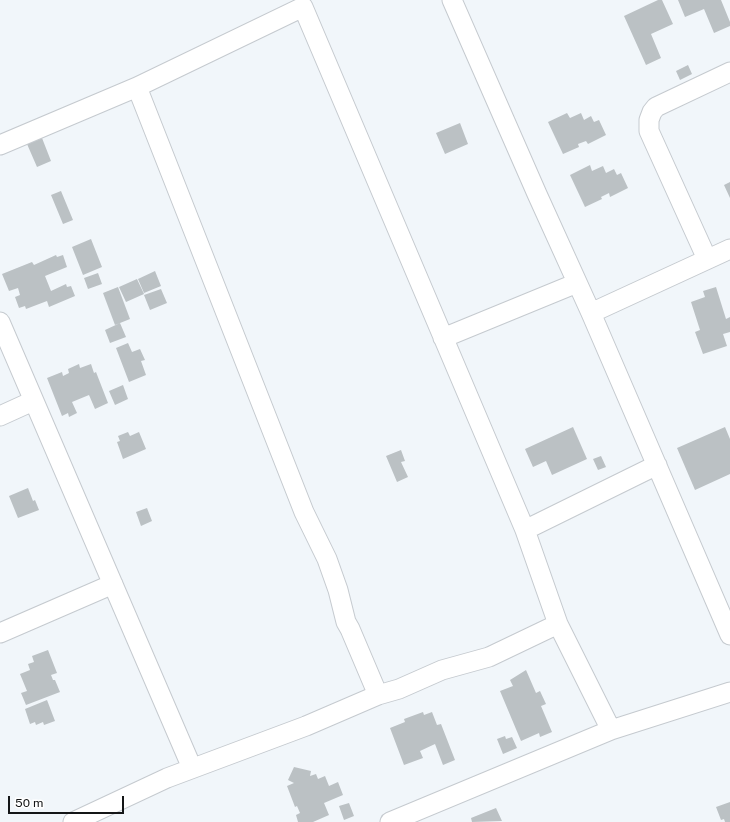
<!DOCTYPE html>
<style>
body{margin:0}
#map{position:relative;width:730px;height:822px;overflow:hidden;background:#f1f6fa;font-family:"Public Sans",sans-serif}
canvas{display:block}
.scale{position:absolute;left:8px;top:796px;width:116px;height:18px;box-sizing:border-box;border:2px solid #141617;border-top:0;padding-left:5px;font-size:12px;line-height:14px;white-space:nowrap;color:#141617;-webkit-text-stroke:3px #fff;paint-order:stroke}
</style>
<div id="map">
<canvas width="730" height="822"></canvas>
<div class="scale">50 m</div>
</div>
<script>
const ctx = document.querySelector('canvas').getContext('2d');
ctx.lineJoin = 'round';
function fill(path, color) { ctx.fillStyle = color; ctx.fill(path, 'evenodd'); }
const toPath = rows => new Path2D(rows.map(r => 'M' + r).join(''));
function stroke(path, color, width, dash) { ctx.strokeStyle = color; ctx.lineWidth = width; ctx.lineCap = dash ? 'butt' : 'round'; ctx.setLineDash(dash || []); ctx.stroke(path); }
fill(toPath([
 [658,0,662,0,673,24,651,34,661,58,646,65,624,16],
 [678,0,721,0,730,22,730,26,714,33,704,9,685,17],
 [688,65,692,74,680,80,676,71],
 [567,113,570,118,581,113,584,120,591,116,594,122,599,120,606,135,588,144,586,141,578,144,579,147,563,154,548,122],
 [460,123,468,144,445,154,436,133],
 [42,138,51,161,37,167,27,144],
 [590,165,592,171,603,166,606,173,614,169,617,175,621,173,628,188,610,197,609,193,601,197,602,199,585,207,570,175],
 [730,182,730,198,724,185],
 [61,191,73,220,63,224,51,195],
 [91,239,102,267,83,275,72,247],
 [56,255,57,257,63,255,67,267,45,276,51,291,66,284,67,287,71,286,75,296,49,307,47,301,26,309,25,306,19,308,15,297,20,295,18,288,9,291,2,274,32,262,34,265],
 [155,271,161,286,144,293,138,279],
 [98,273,102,284,88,289,84,278],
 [137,279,144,294,126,302,119,287],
 [118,287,130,319,115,325,103,293],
 [716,287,726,319,730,317,730,332,723,334,727,346,703,354,695,332,700,330,691,302,705,297,703,291],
 [161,289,167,303,150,310,144,295],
 [120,323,126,337,110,343,105,330],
 [128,343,132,352,140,349,145,360,141,361,146,375,129,382,116,348],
 [79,364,80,368,91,364,94,373,96,372,108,403,95,409,89,395,72,402,77,413,69,417,68,413,62,416,47,378,62,372,63,376,69,373,68,369],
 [123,385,128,399,115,405,109,391],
 [573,427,587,459,552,475,546,461,533,467,525,449],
 [725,427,730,439,730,474,695,490,677,448],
 [128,432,130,436,139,432,146,449,123,459,117,442,120,441,118,436],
 [401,450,405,461,401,462,408,477,397,482,386,456],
 [601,456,606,467,598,470,593,459],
 [28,488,33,501,35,500,39,510,18,518,9,496],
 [147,508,152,521,141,526,136,512],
 [48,650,57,673,51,675,53,680,55,680,60,692,26,705,21,693,27,691,20,674,30,670,28,664,34,662,32,656],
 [526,670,536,693,540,691,546,704,541,706,552,732,540,737,539,733,521,741,500,691,513,686,510,680],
 [47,700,55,721,44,725,43,722,36,725,35,722,30,724,25,709],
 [423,712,424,715,432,712,437,725,441,724,455,760,443,765,435,744,420,751,423,758,404,765,390,728,405,722,404,719],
 [505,736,506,739,512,737,517,748,503,754,497,739],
 [294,767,311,771,310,776,316,774,318,779,325,776,329,786,338,782,343,795,324,803,329,815,313,822,298,822,296,815,300,813,297,806,295,807,287,786,294,783,288,780],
 [730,802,730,822,725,822,724,819,721,820,716,807],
 [349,803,354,816,344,820,339,806],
 [496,808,502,821,472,822,471,818]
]), '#bbc1c4');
const minor = toPath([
 [452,0,537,194,591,313,730,635],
 [137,87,303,7,525,530,657,465],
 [0,145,137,87,304,512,327,559,338,590,346,622,350,629,378,695],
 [707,259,649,131,649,120,652,112,656,107,730,72],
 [591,313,730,249],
 [0,322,192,768],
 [443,338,577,283],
 [0,416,33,401],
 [558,624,611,730],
 [0,633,113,584],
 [73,822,167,778,306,726,378,695,399,689,442,670,489,657,558,624,525,530],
 [390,822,611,730,730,692]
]);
stroke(minor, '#c5cacf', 21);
stroke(minor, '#fff', 19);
</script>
